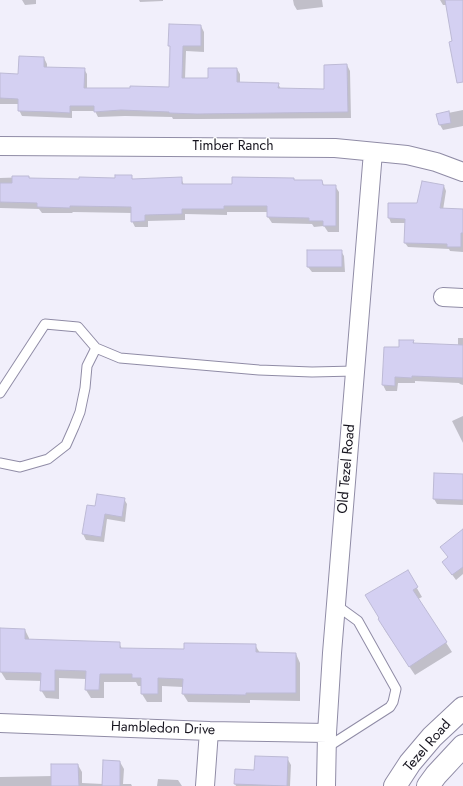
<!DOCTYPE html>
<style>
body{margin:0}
canvas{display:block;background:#f1effb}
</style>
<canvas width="463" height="786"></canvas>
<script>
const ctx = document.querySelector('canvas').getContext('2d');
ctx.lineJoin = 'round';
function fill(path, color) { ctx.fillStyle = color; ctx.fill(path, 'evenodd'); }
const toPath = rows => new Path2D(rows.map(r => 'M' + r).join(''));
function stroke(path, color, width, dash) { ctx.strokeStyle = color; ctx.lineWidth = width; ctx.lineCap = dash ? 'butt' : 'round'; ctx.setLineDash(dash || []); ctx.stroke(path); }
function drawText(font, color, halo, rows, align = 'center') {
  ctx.font = font + ' Jost,sans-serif'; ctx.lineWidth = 3; ctx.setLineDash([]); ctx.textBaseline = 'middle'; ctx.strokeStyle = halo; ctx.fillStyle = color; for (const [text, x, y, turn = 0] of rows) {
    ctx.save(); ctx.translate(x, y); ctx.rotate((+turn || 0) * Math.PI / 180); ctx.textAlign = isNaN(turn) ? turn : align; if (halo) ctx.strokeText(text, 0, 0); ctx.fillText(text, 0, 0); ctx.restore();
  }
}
fill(toPath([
 [22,0,36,0,36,4,25,5],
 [139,0,163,0,163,1,140,2],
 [293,0,322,0,323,7,297,10,294,5],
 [440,0,463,0,463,75,453,42,446,5,443,5],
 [201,26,204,32,204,52,186,51,185,79,209,79,237,69,240,74,240,83,278,84,281,89,325,90,347,65,350,71,351,118,201,119,173,119,172,117,125,116,98,117,95,111,72,111,72,118,22,116,19,110,19,104,0,104,0,74,19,75,44,58,47,64,47,68,84,69,87,74,87,89,170,88,171,48,169,45],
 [463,110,463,126,443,130,440,125,438,115],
 [131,176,133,180,181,178,184,185,233,185,293,179,295,181,322,181,324,186,335,186,339,192,339,232,328,232,324,226,314,227,312,224,272,223,268,217,268,212,227,212,227,215,185,214,185,220,148,221,148,227,135,227,132,221,132,213,73,212,72,213,42,213,39,209,0,208,0,178,29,177,30,179,116,179],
 [444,186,446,191,443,210,463,210,463,252,450,251,449,249,408,247,405,243,406,223,391,223,389,218,418,204],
 [341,251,344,256,345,272,312,272,308,267],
 [458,338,463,338,463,385,460,384,459,383,415,381,415,383,398,383,397,391,386,391,383,385,400,348,413,341,415,344,458,346],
 [463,416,463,443,452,421],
 [463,475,463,505,437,504,434,499],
 [124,499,127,504,125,522,107,519,104,542,86,540,83,534,96,508],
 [463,530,463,574,456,580,443,562,449,558],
 [407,571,422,597,418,599,452,652,415,675,384,629],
 [0,629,25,630,29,638,29,641,119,643,122,649,185,650,255,645,260,653,296,654,300,663,300,701,250,700,250,703,188,702,183,694,183,687,162,686,162,702,147,702,142,694,142,686,138,686,136,682,104,682,104,698,91,698,86,690,86,679,59,678,59,699,46,698,41,690,42,681,6,680,1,672,0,663],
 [287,758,291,765,290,786,236,786,235,784,236,770,255,771],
 [120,762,124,769,123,784,131,784,132,786,0,786,0,777,52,776,78,765,82,772,82,783,103,784],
 [158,779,178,780,182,786,157,786]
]), '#0003');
const building = toPath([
 [445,0,463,0,463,82,457,83,449,42,452,41,445,0],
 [169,24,201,25,201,46,183,46,182,78,208,78,208,68,237,68,237,82,279,83,278,88,324,89,324,65,347,64,348,112,197,114,169,113,169,112,121,110,94,112,94,106,70,106,70,113,53,112,18,111,18,99,0,98,0,73,18,74,19,56,44,57,44,67,85,68,84,88,130,88,130,86,169,87,170,46,168,46,169,24],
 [449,111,451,123,439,125,436,114,449,111],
 [115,175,132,175,132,179,182,177,182,184,232,184,232,177,294,178,294,180,322,180,323,185,336,185,336,226,323,226,323,221,309,221,309,218,267,217,267,206,224,206,224,209,182,209,182,214,145,215,145,221,131,222,131,207,70,206,70,208,37,207,37,203,0,202,0,183,12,183,12,176,29,176,29,178,79,179,79,177,115,178,115,175],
 [422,181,444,185,440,208,463,209,463,233,461,233,461,247,447,247,447,244,404,243,405,219,388,218,388,203,417,203,422,181],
 [307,250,342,250,342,267,307,267,307,250],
 [399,340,414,340,413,343,463,345,463,378,412,376,412,378,395,377,395,386,382,385,384,347,399,347,399,340],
 [434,473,463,474,463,500,433,499,434,473],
 [97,494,125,498,122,517,105,514,101,537,82,534,87,505,95,506,97,494],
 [463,529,463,567,452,575,442,562,448,557,440,547,463,529],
 [408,570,418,587,413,590,447,642,409,667,378,619,379,618,365,595,408,570],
 [0,628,25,629,25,639,120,642,120,648,184,649,184,643,256,644,256,652,296,653,296,693,246,693,246,695,182,694,183,679,158,678,158,694,141,694,141,678,132,678,132,674,100,674,99,690,85,690,86,671,55,670,55,691,40,691,41,673,0,672,0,628],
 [255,756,288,757,287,786,234,784,235,769,254,770,255,756],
 [103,760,120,761,120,786,102,786,103,760],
 [51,764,78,764,79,786,51,786,51,764]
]);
fill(building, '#d4d0f2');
stroke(building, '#bdbad5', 1);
const lane = toPath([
 [0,393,45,324,78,327,96,348,120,358,259,370,312,372,355,371],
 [0,463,20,467,48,459,66,445,74,427,80,412,85,388,87,366,96,348],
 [326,748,390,707,393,702,396,689,358,621,336,605]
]);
const street = toPath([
 [0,146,335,148,407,155,436,162,463,172],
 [443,297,463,298],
 [0,723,209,731,327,733],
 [205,786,209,731],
 [326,786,327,733,332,653,373,152]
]);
const secondary = toPath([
 [395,786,410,763,432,737,463,708],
 [428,786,436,775,463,746]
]);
stroke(lane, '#908ca6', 11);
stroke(street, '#908ca6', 20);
stroke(secondary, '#908ca6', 24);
stroke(lane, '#fff', 9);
stroke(street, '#fff', 18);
stroke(secondary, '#fff', 22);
drawText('14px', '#15131d', '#fefefe', [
 ["Timber Ranch",233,147],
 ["Old Tezel Road",347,469,-85],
 ["Hambledon Drive",163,729,2],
 ["Tezel Road",428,746,-49]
]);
</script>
